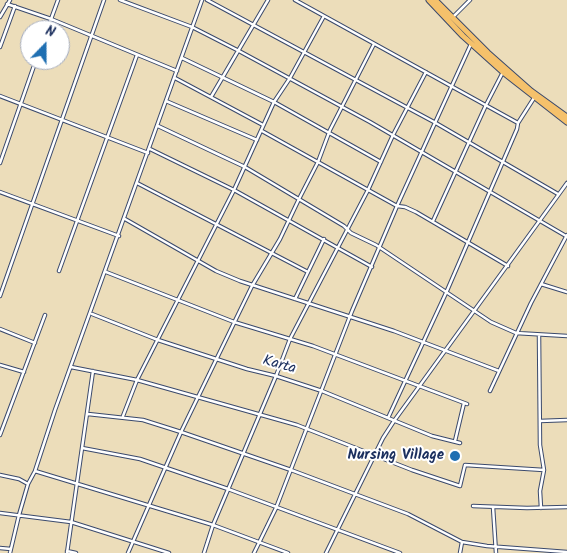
<!DOCTYPE html>
<style>
body{margin:0}
#map{position:relative;width:567px;height:553px;overflow:hidden;background:#ecddba;font-family:Kalam,sans-serif}
canvas{display:block}
.north{position:absolute;left:20px;top:20px;width:50px;height:50px;box-sizing:border-box;background:#fff;border:1px solid #a4acbf;border-radius:50%;rotate:22deg;font-size:14px;font-weight:700;line-height:20px;text-align:center;color:#1b2f5e}
.north::after{content:'';display:block;margin:auto;width:18px;height:22px;background:#1f6fb2;clip-path:polygon(50% 0,100% 100%,50% 72%,0 100%)}
</style>
<div id="map">
<canvas width="567" height="553"></canvas>
<div class="north">N</div>
</div>
<script>
const ctx = document.querySelector('canvas').getContext('2d');
ctx.lineJoin = 'round';
const toPath = rows => new Path2D(rows.map(r => 'M' + r).join(''));
function stroke(path, color, width, dash) { ctx.strokeStyle = color; ctx.lineWidth = width; ctx.lineCap = dash ? 'butt' : 'round'; ctx.setLineDash(dash || []); ctx.stroke(path); }
function drawText(font, color, halo, rows, align = 'center') {
  ctx.font = font + ' Kalam,sans-serif'; ctx.lineWidth = 4; ctx.setLineDash([]); ctx.textBaseline = 'middle'; ctx.strokeStyle = halo; ctx.fillStyle = color; for (const [text, x, y, turn = 0] of rows) {
    ctx.save(); ctx.translate(x, y); ctx.rotate((+turn || 0) * Math.PI / 180); ctx.textAlign = isNaN(turn) ? turn : align; if (halo) ctx.strokeText(text, 0, 0); ctx.fillText(text, 0, 0); ctx.restore();
  }
}
const street = toPath([
 [120,0,192,27,239,51,370,122,566,236],
 [207,0,434,122,558,194],
 [295,0,518,123],
 [7,4,51,19,177,71],
 [0,17,10,0],
 [453,17,470,0],
 [47,30,58,0],
 [0,47,15,6],
 [182,58,274,102,381,162],
 [175,78,263,125],
 [0,96,148,153],
 [211,97,268,0],
 [166,101,257,140],
 [158,126,245,167,344,226,351,233,376,245,491,322,516,333,567,336],
 [262,131,397,206,405,207,416,212,508,266],
 [150,149,234,190,372,267],
 [0,163,36,60],
 [137,183,308,272],
 [0,192,119,236],
 [125,219,216,271,240,281,394,331,499,371],
 [433,221,486,105,503,72],
 [59,271,137,55],
 [106,272,234,322,313,346,467,404],
 [541,284,567,292],
 [0,296,104,0],
 [295,299,324,239],
 [92,314,158,340,247,369,276,376,322,391,432,436,460,443],
 [0,329,35,343],
 [539,335,540,445,544,470,540,491,541,508],
 [0,365,24,372],
 [71,367,137,380,297,425,412,470,460,486,465,465,544,470],
 [490,391,531,303,567,235],
 [88,414,143,420,181,432,291,470,408,514,462,542,487,546,567,552],
 [123,416,137,380,234,190,274,102,290,78,324,16],
 [388,418,446,293,517,129,518,123,534,98],
 [540,421,567,420],
 [0,435,45,315],
 [455,441,464,403],
 [82,448,140,459,228,489,400,553],
 [35,471,213,525,288,553],
 [0,475,19,479,28,484],
 [473,506,527,508,567,507],
 [493,507,496,553],
 [0,513,71,522,169,553],
 [0,548,11,549],
 [67,551,76,553],
 [10,553,19,515,28,484,35,471,55,410,202,0],
 [67,553,93,371],
 [128,553,181,432,252,286,280,239,299,199,318,162,330,130,374,44],
 [204,553,213,525,276,376,290,339,368,190,393,135,426,72],
 [254,553,276,508,352,311,397,206,471,44],
 [326,553,383,438,394,421,567,183],
 [460,553,462,542]
]);
const highway = toPath([
 [429,0,463,36,503,72,567,122],
 [435,0,488,53,531,91,567,117]
]);
stroke(street, '#3a496c', 4.5);
stroke(highway, '#3a496c', 7);
stroke(street, '#fff', 2.5);
stroke(highway, '#f5c16b', 5);
for (const [x, y, r, color] of [
 [455,456,6,"#1f6fb2"]
]) { const dot = new Path2D(); dot.arc(x, y, r, 0, 2 * Math.PI); ctx.fillStyle = color; ctx.fill(dot); stroke(dot, '#fff', 2); }
drawText('15px', '#1b2f5e', '#fff', [
 ["Karta",279,366,16]
]);
drawText('bold 15px', '#1b2f5e', '#fff', [
 ["Nursing Village",444,456]
], 'right');
</script>
